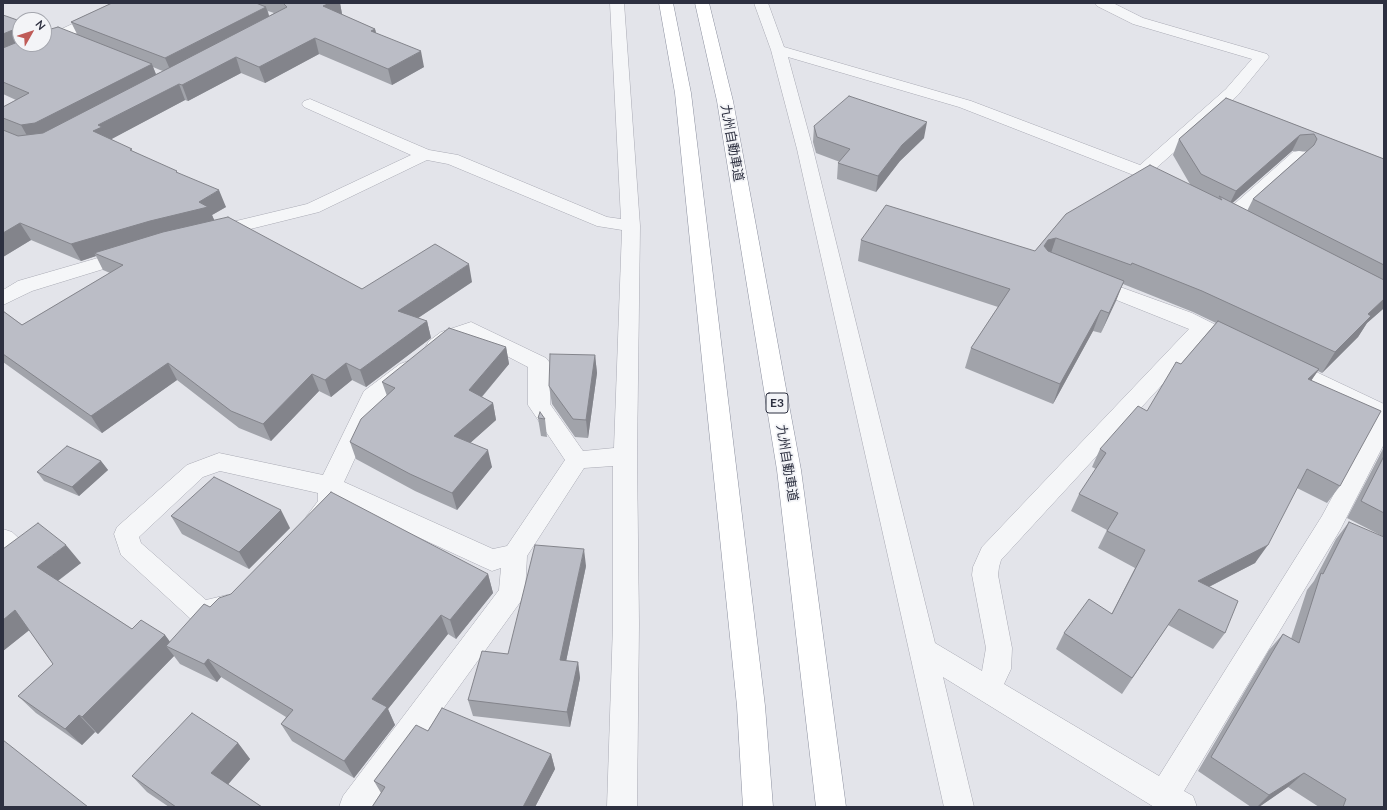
<!DOCTYPE html>
<meta charset="utf-8">
<style>
body{margin:0}
#map{position:relative;width:1387px;height:810px;overflow:hidden;background:#e3e4ea;font-family:Lato,sans-serif}
canvas{display:block}
.frame{position:absolute;inset:0;border:4px solid #2d3040;pointer-events:none}
.north{position:absolute;left:12px;top:12px;width:40px;height:40px;box-sizing:border-box;background:#f3f4f7;border:1px solid #a4a6ae;border-radius:50%;rotate:51deg;font-size:11px;font-weight:700;line-height:16px;text-align:center;color:#2d3040}
.north::after{content:'';display:block;margin:auto;width:14px;height:18px;background:#bf5b57;clip-path:polygon(50% 0,100% 100%,50% 72%,0 100%)}
</style>
<div id="map">
<canvas width="1387" height="810"></canvas>
<div class="frame"></div>
<div class="north">N</div>
</div>
<script>
const ctx = document.querySelector('canvas').getContext('2d');
ctx.lineJoin = 'round';
const toPath = rows => new Path2D(rows.map(r => 'M' + r).join(''));
function stroke(path, color, width, dash) { ctx.strokeStyle = color; ctx.lineWidth = width; ctx.lineCap = dash ? 'butt' : 'round'; ctx.setLineDash(dash || []); ctx.stroke(path); }
function fill(path, color) { ctx.fillStyle = color; ctx.fill(path, 'evenodd'); }
function drawText(font, color, halo, rows, align = 'center') {
  ctx.font = font + ' Lato,"Noto Sans JP",sans-serif'; ctx.lineWidth = 3.5; ctx.setLineDash([]); ctx.textBaseline = 'middle'; ctx.strokeStyle = halo; ctx.fillStyle = color; for (const [text, x, y, turn = 0] of rows) {
    ctx.save(); ctx.translate(x, y); ctx.rotate((+turn || 0) * Math.PI / 180); ctx.textAlign = isNaN(turn) ? turn : align; if (halo) ctx.strokeText(text, 0, 0); ctx.fillText(text, 0, 0); ctx.restore();
  }
}
const minor = toPath([
 [118,3,136,3,134,6,49,46,44,47,37,44,44,44,44,37,118,3],
 [610,3,624,3,640,226,637,456,639,624,637,807,607,807,613,624,613,466,584,468,527,556,525,593,521,601,372,807,339,807,343,796,499,590,501,568,492,571,483,567,342,502,338,511,327,524,318,527,309,524,306,517,318,501,318,493,220,471,203,477,139,537,141,543,206,600,227,595,236,598,240,606,236,614,202,624,193,621,121,555,114,534,117,527,187,465,219,453,323,475,364,391,400,364,408,361,416,364,419,369,416,374,381,402,344,482,493,549,507,546,565,460,528,405,528,367,470,337,455,342,443,351,436,353,429,351,426,346,429,341,441,332,471,322,546,358,550,363,550,404,583,451,614,448,622,230,597,226,448,164,427,160,319,212,214,238,207,236,205,232,207,228,307,204,411,155,304,107,302,104,304,101,310,99,429,150,458,155,607,217,621,219,610,3],
 [754,3,768,3,784,47,971,101,1140,165,1226,89,1252,59,1133,24,1097,6,1095,3,1113,3,1143,18,1267,54,1269,57,1238,95,1153,171,1173,181,1176,185,1173,189,1167,190,1136,176,959,107,788,57,813,149,935,643,982,671,986,648,972,575,973,567,982,547,1189,329,1084,287,1081,283,1084,279,1091,277,1098,279,1192,313,1222,328,1225,333,1222,338,1215,340,1206,337,1001,560,999,567,998,575,1012,648,1011,669,1004,684,1159,776,1322,516,1375,418,1279,371,1275,366,1279,361,1286,359,1293,361,1384,404,1384,444,1340,530,1184,791,1193,796,1197,807,1154,807,943,677,974,807,944,807,797,149,771,50,754,3],
 [1299,151,1305,152,1307,156,1305,160,1235,222,1229,224,1223,222,1220,218,1223,214,1293,152,1299,151],
 [129,249,136,251,138,255,136,259,32,291,3,305,3,290,18,281,129,249],
 [3,529,12,532,25,544,28,551,25,558,16,561,7,558,3,554,3,529]
]);
const motorway = toPath([
 [659,3,673,3,691,93,765,706,773,807,743,807,737,706,675,93,659,3],
 [695,3,709,3,733,101,801,470,846,807,816,807,777,470,717,101,695,3]
]);
stroke(minor, '#a9aab4', 1);
stroke(motorway, '#8c909f', 1);
fill(minor, '#f5f6f8');
fill(motorway, '#fff');
fill(toPath([
 [112,3,340,3,342,14,341,14,375,29,376,33,424,67,392,85,319,54,265,83,241,73,188,101,185,100,111,139,134,152,178,173,226,207,212,215,214,220,362,289,472,282,418,318,427,321,431,338,366,387,352,380,331,397,319,391,271,441,239,428,177,380,102,433,3,362,3,311,22,325,110,273,103,270,96,256,81,261,31,240,3,257,3,107,16,100,3,94,3,15,20,44,77,34,71,22],
 [268,11,274,13,269,16],
 [153,67,160,70,163,71,156,74],
 [1226,98,1384,159,1384,307,1383,309,1367,323,1358,337,1322,373,1318,371,1311,380,1340,486,1327,503,1297,488,1255,563,1209,587,1225,633,1213,649,1168,625,1122,694,1056,649,1064,633,1112,613,1135,568,1098,548,1107,530,1071,511,1079,494,1096,469,1092,467,1100,449,1147,411,1181,364,1216,323,1193,312,1123,284,1123,285,1122,285,1101,333,1093,331,1053,404,965,368,971,348,998,307,858,261,861,240,1035,251,1066,214,1191,186,1173,155,1179,139],
 [1292,151,1305,151,1306,152,1253,199,1247,211,1232,203],
 [814,126,924,138,900,161,876,192,837,179,838,163,840,162,816,153,813,142],
 [506,347,509,364,482,397,493,403,496,420,470,443,492,467,457,510,415,491,356,459,350,442,387,396,382,382],
 [595,355,597,373,588,438,575,437,552,404,549,386],
 [538,418,545,419,547,437,541,436],
 [1384,447,1384,537,1347,518],
 [101,461,108,470,79,496,44,481,37,472],
 [171,516,290,528,249,569,182,534],
 [1349,522,1384,807,1319,807,1288,787,1259,807,1251,807,1198,771,1269,650,1283,634,1291,639,1307,590,1314,581,1336,539],
 [3,549,81,563,58,581,132,629,165,635,170,642,210,607,488,574,493,593,456,639,448,634,388,709,395,725,354,778,292,741,281,724,286,717,221,677,217,682,180,664,174,656,98,734,95,732,82,745,36,713,18,696,53,664,29,630,3,651],
 [586,566,566,661,578,662,580,678,570,727,473,716,468,700],
 [428,731,551,754,555,769,535,807,372,807,381,793,374,781],
 [238,743,250,759,228,784,262,807,169,807,147,792,132,776]
]), '#a1a3aa');
fill(toPath([
 [330,3,340,3,342,14,328,22,323,6],
 [266,7,271,22,172,74,165,58],
 [20,27,20,44,3,53,3,34],
 [375,29,379,44,371,31],
 [315,38,319,54,265,83,259,67],
 [421,51,424,67,392,85,388,69],
 [236,57,241,73,188,101,182,85],
 [152,64,158,80,30,141,21,125],
 [179,84,185,100,108,141,93,131,98,125],
 [927,122,924,138,900,161,876,192,878,176,902,145],
 [1300,135,1292,151,1228,207,1236,191],
 [219,190,226,207,212,215,216,224,94,253,96,256,81,261,71,244,199,202],
 [20,223,31,240,3,257,3,233],
 [1056,238,1049,259,1044,246,1048,240],
 [469,264,472,282,403,328,398,311],
 [1124,281,1116,301,1101,333,1109,313],
 [1384,299,1384,307,1383,309,1367,323,1358,337,1322,373,1335,352,1368,314],
 [1101,310,1093,331,1053,404,1060,384],
 [427,321,431,338,366,387,360,370],
 [506,347,509,364,473,407,469,390],
 [595,355,597,373,588,438,586,420],
 [168,363,177,380,102,433,91,416],
 [346,363,352,380,331,397,325,380],
 [1319,369,1307,387,1308,379],
 [312,374,319,391,271,441,263,424],
 [493,403,496,420,459,453,454,436],
 [488,450,492,467,457,510,452,493],
 [101,461,108,470,79,496,72,487],
 [281,510,290,528,249,569,239,552],
 [66,545,81,563,52,585,37,567],
 [1268,545,1255,563,1187,598,1198,581],
 [584,549,586,566,563,676,560,660],
 [488,574,493,593,456,639,450,620],
 [15,610,32,628,3,651,3,620],
 [441,615,448,634,388,709,395,725,354,778,344,761,372,699],
 [165,635,176,650,166,646,174,656,98,734,82,717],
 [208,659,221,677,217,682,204,664],
 [578,662,580,678,570,727,567,712],
 [79,715,95,732,82,745,65,729],
 [238,743,250,759,225,788,211,773],
 [551,754,555,769,535,807,523,807],
 [1304,773,1288,787,1259,807,1257,807,1269,795]
]), '#83848b');
const building = toPath([
 [112,3,256,3,266,7,165,58,71,22,112,3],
 [283,3,330,3,323,6,375,29,371,31,421,51,388,69,315,38,259,67,236,57,182,85,179,84,98,125,102,127,93,131,132,149,130,150,177,171,176,172,219,190,199,202,208,207,150,221,71,244,20,223,3,233,3,130,18,136,43,133,287,7,283,3],
 [3,15,20,21,20,27,3,34,3,15],
 [58,27,152,64,35,123,21,125,3,118,3,107,29,93,3,82,3,48,20,41,20,44,44,44,44,31,58,27],
 [849,96,927,122,902,145,878,176,838,163,850,149,817,137,814,126,849,96],
 [1226,98,1384,159,1384,265,1253,199,1314,145,1317,139,1314,134,1300,135,1236,191,1201,174,1179,139,1226,98],
 [1150,165,1222,200,1219,196,1384,280,1384,299,1368,314,1371,316,1335,352,1202,291,1132,263,1131,265,1056,238,1048,240,1044,246,1048,251,1124,281,1109,313,1101,310,1060,384,971,348,1010,289,861,240,886,205,1035,251,1066,214,1150,165],
 [228,217,362,289,435,244,469,264,398,311,427,321,360,370,346,363,325,380,312,374,263,424,231,411,168,363,91,416,3,354,3,311,22,325,123,265,94,253,163,232,228,217],
 [1218,321,1319,369,1308,379,1381,411,1340,486,1307,469,1268,545,1198,581,1238,601,1225,633,1179,609,1132,678,1064,633,1089,599,1112,614,1145,550,1107,531,1118,513,1079,494,1106,453,1100,449,1138,406,1147,411,1175,364,1176,362,1181,364,1218,321],
 [449,328,506,347,469,390,493,403,454,436,488,450,452,493,410,474,350,442,361,419,395,388,382,382,449,328],
 [550,354,595,355,586,420,573,419,549,386,550,354],
 [540,412,545,419,538,418,540,412],
 [67,446,101,461,72,487,37,472,67,446],
 [1384,456,1384,513,1361,501,1384,456],
 [214,477,281,510,239,552,171,516,214,477],
 [331,492,488,574,450,620,441,615,372,699,387,707,344,761,281,724,293,710,208,659,204,664,166,646,204,604,210,607,219,598,231,594,331,492],
 [1349,522,1384,537,1384,807,1343,807,1346,799,1304,773,1269,795,1211,757,1283,634,1299,643,1321,573,1323,574,1349,522],
 [38,523,66,545,37,567,132,629,141,620,165,635,82,717,79,715,65,729,18,696,53,664,15,610,3,620,3,549,38,523],
 [535,545,584,549,560,660,578,662,567,712,468,700,482,651,508,654,535,545],
 [442,708,551,754,523,807,372,807,385,787,374,781,416,725,428,731,442,708],
 [192,713,238,743,211,773,262,807,176,807,132,776,192,713],
 [3,740,88,807,3,807,3,740]
]);
fill(building, '#bbbdc6');
stroke(building, '#83848b', 1);
for (const [x, y, w] of [
 [777,403,22]
]) { const box = new Path2D(); box.roundRect(x - w / 2, y - 10, w, 20, 3); ctx.fillStyle = '#f3f4f7'; ctx.fill(box); stroke(box, '#2d3040', 1); }
drawText('bold 12px', '#2d3040', null, [
 ["E3",777,403]
]);
drawText('13px', '#2d3040', '#f3f4f7', [
 ["九州自動車道",732,143,80],
 ["九州自動車道",787,463,81]
]);
</script>
